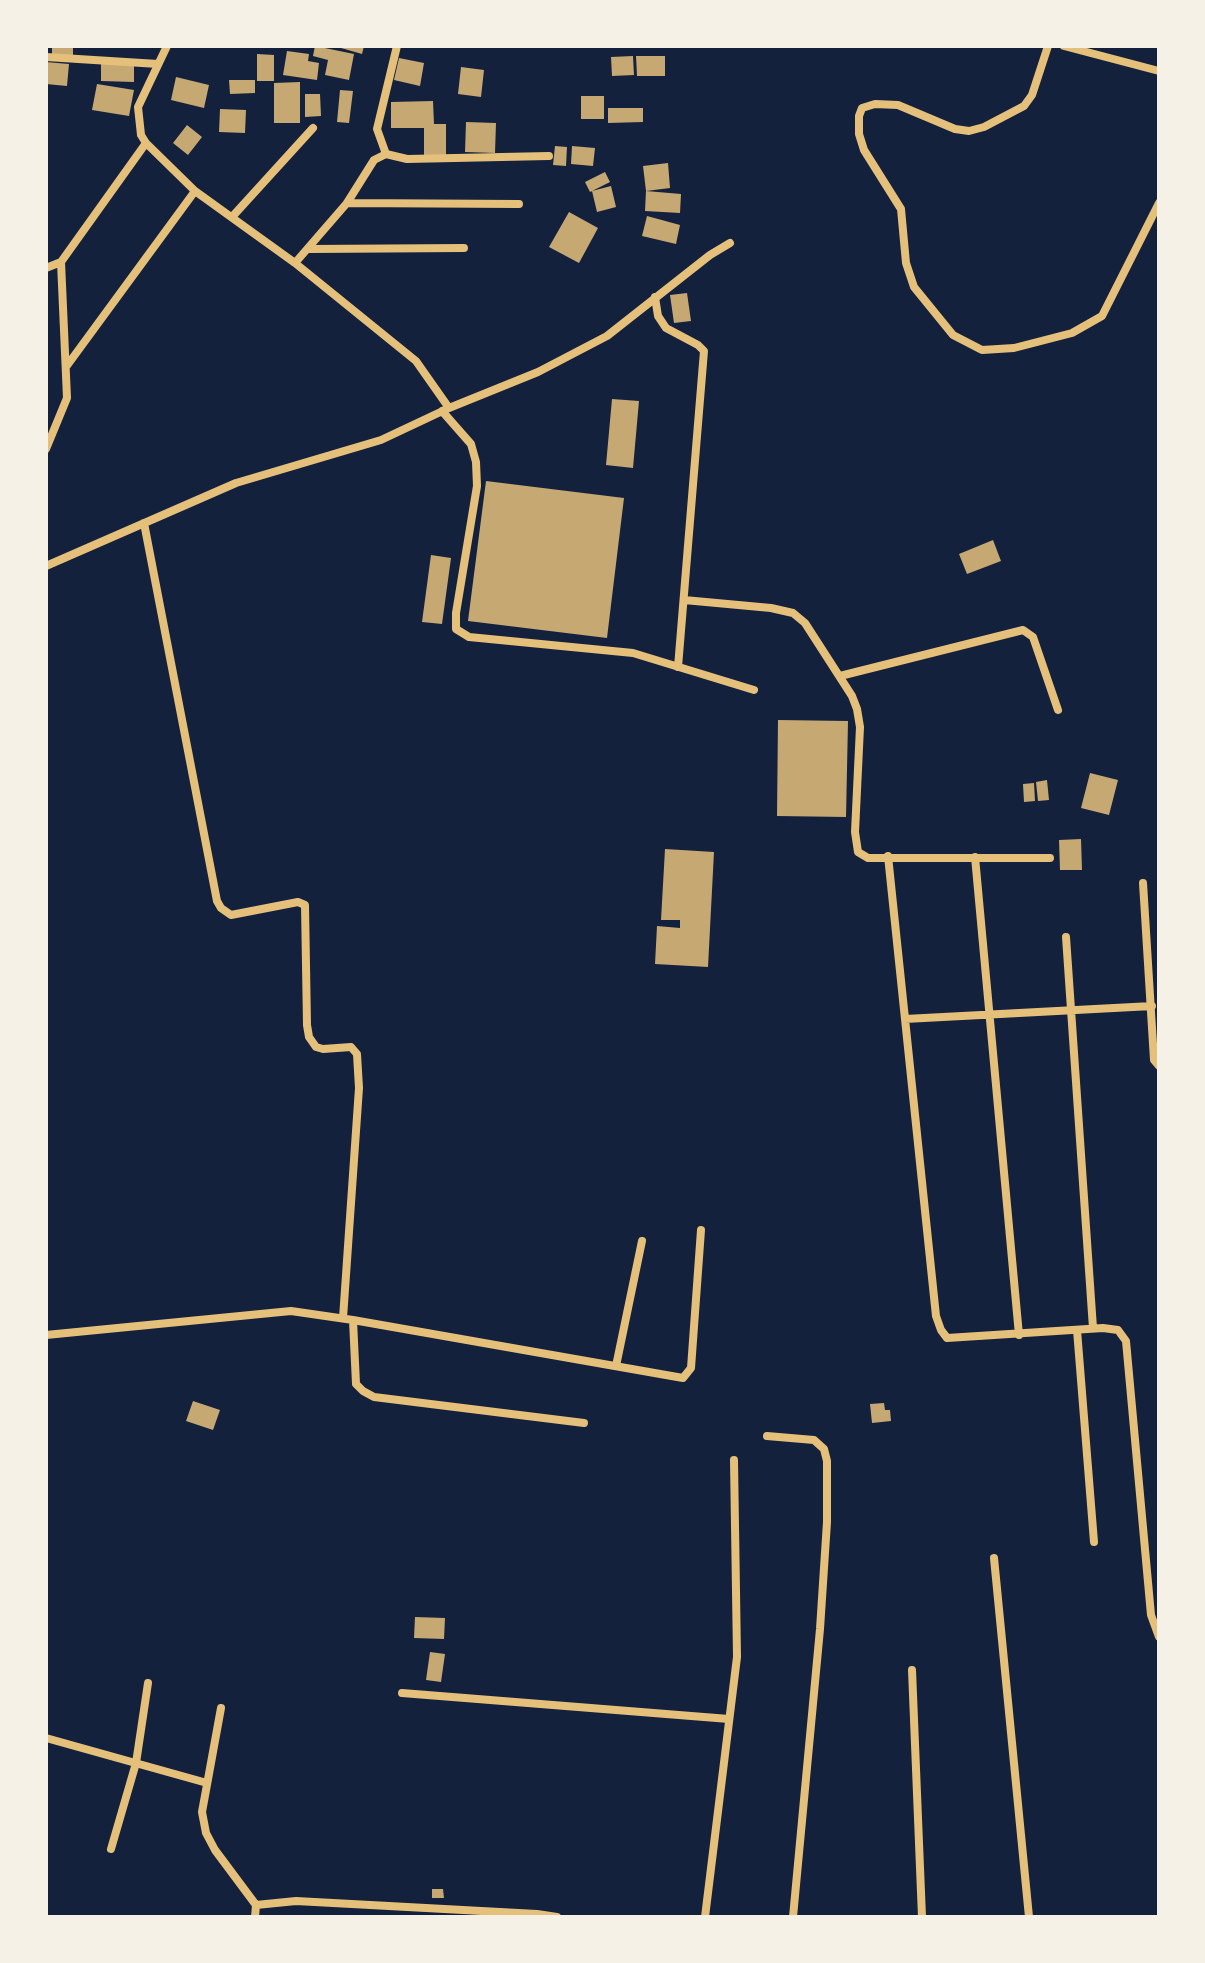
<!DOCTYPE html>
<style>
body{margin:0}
#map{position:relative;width:1205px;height:1963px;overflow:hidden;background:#14213d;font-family:"Sofia Sans Condensed",sans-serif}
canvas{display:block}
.frame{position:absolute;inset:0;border:48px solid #f6f1e7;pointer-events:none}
</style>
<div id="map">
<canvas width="1205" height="1963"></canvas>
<div class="frame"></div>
</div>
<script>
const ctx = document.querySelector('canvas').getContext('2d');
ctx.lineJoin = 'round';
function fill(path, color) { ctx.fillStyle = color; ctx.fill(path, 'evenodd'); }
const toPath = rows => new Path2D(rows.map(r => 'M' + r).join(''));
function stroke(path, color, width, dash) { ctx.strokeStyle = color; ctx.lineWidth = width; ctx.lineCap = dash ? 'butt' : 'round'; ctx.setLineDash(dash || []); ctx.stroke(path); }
fill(toPath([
 [52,46,73,46,73,55,52,55],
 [315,46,354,54,349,80,325,75,328,60,313,56],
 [334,46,364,46,362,54],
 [287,51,309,54,308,61,319,63,317,80,283,75],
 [257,54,274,55,274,81,257,81],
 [633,56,634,75,612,76,611,57],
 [636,56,665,56,665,76,637,76],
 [399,58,424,63,420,86,394,80],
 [46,62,69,64,67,86,46,84],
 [101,63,134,65,134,82,101,81],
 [461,67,484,70,481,97,458,94],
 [176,77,209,85,204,108,171,100],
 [229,80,255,80,255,93,230,94],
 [300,82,300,123,274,123,274,83],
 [97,84,134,90,129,116,92,110],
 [340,90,353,91,349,123,337,122],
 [305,94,320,94,321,116,305,117],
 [581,96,604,96,604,119,581,119],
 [433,101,434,124,446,124,446,155,424,155,424,128,391,128,391,102],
 [608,108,643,108,643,122,608,123],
 [220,109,246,110,245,133,219,132],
 [466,122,496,123,495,153,465,152],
 [187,125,202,137,188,155,173,143],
 [555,146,567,147,566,166,553,165],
 [572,146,595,148,593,166,571,164],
 [668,163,670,188,646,191,643,166],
 [605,172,610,182,590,192,585,182],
 [611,186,616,207,597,212,592,191],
 [646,191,681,194,680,213,645,211],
 [569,212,598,228,579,263,549,247],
 [647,216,680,225,676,244,642,236],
 [687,293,691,321,674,323,670,295],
 [612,399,639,401,633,468,606,465],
 [486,481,624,498,607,638,468,621],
 [993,540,1001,561,967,574,959,554],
 [431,555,451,558,442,624,422,622],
 [778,720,848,721,846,817,777,816],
 [1090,773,1118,780,1109,815,1081,808],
 [1047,780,1049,800,1038,801,1036,782],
 [1034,783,1035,801,1024,802,1023,784],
 [1081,839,1082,870,1060,870,1059,840],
 [665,849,714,852,708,967,655,964,657,926,680,928,680,920,661,920],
 [193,1401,220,1410,213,1430,186,1421],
 [884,1403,885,1410,890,1410,891,1421,872,1423,870,1404],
 [415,1617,445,1618,444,1639,414,1638],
 [430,1652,445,1654,441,1682,426,1680],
 [432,1889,443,1889,444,1898,432,1898]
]), '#c6a872');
stroke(toPath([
 [167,46,138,107,141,135,146,143,195,191,295,263,416,361,449,408],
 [397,46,377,129,386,154,407,159,549,156],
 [1048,46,1032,95,1024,106,984,127,969,131,955,129,898,105,875,104,862,108,859,116,859,134,864,150,901,209,906,263,914,287,953,335,982,350,1014,348,1072,333,1102,316,1159,203],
 [1064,46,1159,71],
 [46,57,158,64],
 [347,203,519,204],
 [232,217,313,128],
 [309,249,464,248],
 [295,263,347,203,374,160,386,154],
 [46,268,61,262,146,143],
 [655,297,658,316,666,328,698,345,704,351,678,667],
 [66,367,195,191],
 [442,411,471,444,476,462,477,486,456,613,456,629,469,637,633,653,754,690],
 [46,449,67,398,61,262],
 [144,523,217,901,221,908,231,915,298,902,305,905,307,1025,309,1037,316,1047,323,1049,351,1047,357,1054,359,1088,343,1318],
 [46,566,236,483,381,440,449,408,538,372,607,336,710,255,730,243],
 [684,600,771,608,793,613,805,623,852,696,857,709,860,727,855,832,858,852,868,858,1050,858],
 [840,676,1023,630,1033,637,1058,710],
 [888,856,936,1316,941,1330,947,1338,1103,1328,1118,1330,1126,1341,1151,1615,1159,1637],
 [975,857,1019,1335],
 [1143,883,1154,1060,1159,1066],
 [1066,937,1093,1328],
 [905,1019,1152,1006],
 [353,1320,356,1384,363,1391,374,1397,584,1423],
 [1077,1330,1094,1542],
 [46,1335,291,1311,353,1320,683,1378,691,1368,701,1230],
 [616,1366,642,1241],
 [767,1436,814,1440,824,1449,827,1461,827,1522,820,1629,793,1917],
 [994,1558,1029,1917],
 [912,1670,922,1917],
 [402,1693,729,1719],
 [221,1708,202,1812,206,1833,215,1850,256,1905],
 [46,1738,207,1783],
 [111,1849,136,1763,148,1683],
 [255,1917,256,1905,296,1901,537,1914,557,1917],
 [705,1917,737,1657,734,1460]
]), '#e5c07b', 8);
</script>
